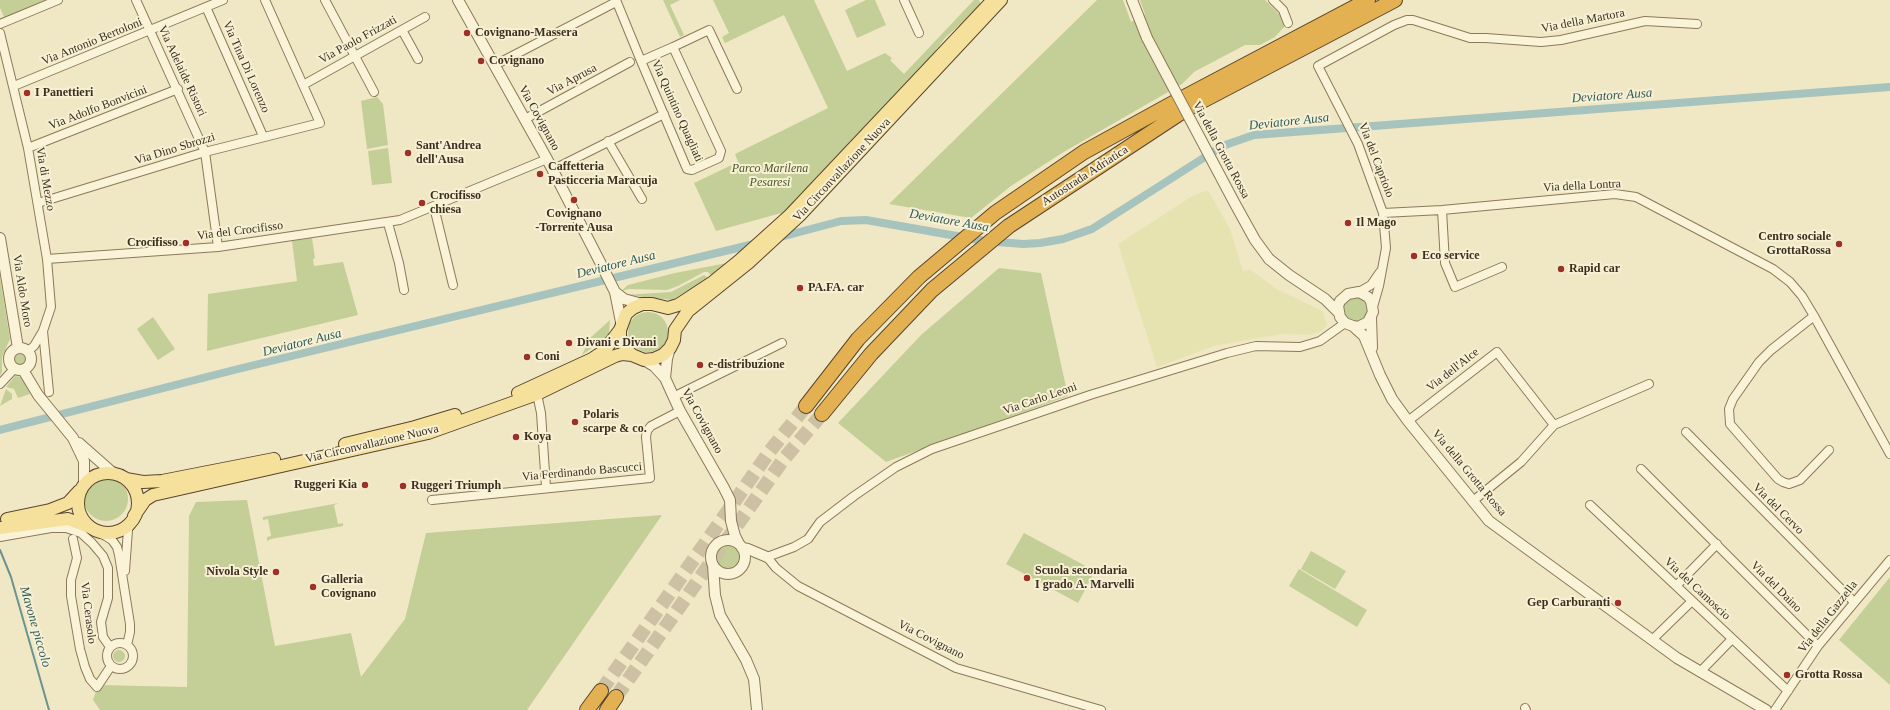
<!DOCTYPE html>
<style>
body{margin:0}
canvas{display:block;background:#f0e7c4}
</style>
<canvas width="1890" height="710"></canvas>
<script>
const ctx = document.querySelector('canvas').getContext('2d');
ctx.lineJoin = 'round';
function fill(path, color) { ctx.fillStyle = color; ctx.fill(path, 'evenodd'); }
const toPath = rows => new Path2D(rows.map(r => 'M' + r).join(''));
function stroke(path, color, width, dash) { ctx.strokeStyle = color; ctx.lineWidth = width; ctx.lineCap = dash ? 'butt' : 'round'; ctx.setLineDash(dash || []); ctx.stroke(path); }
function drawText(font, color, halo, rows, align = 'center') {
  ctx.font = font + ' Georgia,serif'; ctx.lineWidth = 4; ctx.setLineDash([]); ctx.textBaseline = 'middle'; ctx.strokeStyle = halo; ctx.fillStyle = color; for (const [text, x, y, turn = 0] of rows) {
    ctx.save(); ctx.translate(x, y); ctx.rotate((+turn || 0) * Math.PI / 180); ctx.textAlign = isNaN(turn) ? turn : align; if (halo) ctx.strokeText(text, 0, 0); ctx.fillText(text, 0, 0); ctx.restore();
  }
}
fill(toPath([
 [1208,190,1230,229,1243,271,1251,270,1277,289,1322,311,1327,324,1322,331,1310,335,1281,334,1214,346,1157,367,1118,244,1194,195]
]), '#e7e3b1');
fill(toPath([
 [0,0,49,0,49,1,4,17,0,8],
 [663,0,680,0,670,5,684,35,680,37],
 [713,0,814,0,847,71,885,53,892,58,890,60,904,74,974,0,979,0,981,5,945,38,924,66,785,212,716,231,694,183,738,162,735,154,828,108,784,15,725,43,722,37,729,33],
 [866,0,875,0,886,25,857,38,845,10],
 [1097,0,1123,0,1131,22,1145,14,1140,0,1265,0,1282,17,1284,27,1275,37,1260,45,1245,45,1194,72,1182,84,1062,153,1011,186,971,218,889,204],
 [377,97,383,104,388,145,367,149,361,101],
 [388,148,392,183,372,185,368,151],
 [312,238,315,258,313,259,314,266,343,262,358,315,207,351,208,294,297,281,292,241],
 [727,263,712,276,708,272,704,272,678,286,667,290,629,289,621,291,628,285,675,273],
 [999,268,1041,273,1068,396,886,462,838,423,921,335],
 [704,275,708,278,672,300,624,295,671,292],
 [0,277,10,339,2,357,2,372,0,376],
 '1342 309a13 13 0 1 1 26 0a13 13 0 1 1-26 0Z',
 '628 332a20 20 0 1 1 40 0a20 20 0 1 1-40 0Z',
 [153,317,175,349,158,360,137,329],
 [610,320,609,333,606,338,582,355,590,338],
 '14 359a6 6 0 1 1 12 0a6 6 0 1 1-12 0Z',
 [15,376,22,377,30,394,18,398,14,389,6,387],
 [6,389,12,394,12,399,0,406],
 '84 499a22 22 0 1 1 44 0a22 22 0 1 1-44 0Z',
 [247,500,275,646,351,633,361,677,405,619,426,533,662,515,527,710,100,710,93,700,98,685,187,687,189,516,196,502],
 [339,503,334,505,338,524,343,523,343,526,271,539,267,541,267,537,271,536,268,519,263,520,263,517],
 [1024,533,1095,571,1078,603,1006,564],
 '715 557a13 13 0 1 1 26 0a13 13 0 1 1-26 0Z',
 [1311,551,1346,571,1335,589,1301,569],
 [1299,569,1367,610,1357,627,1289,586],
 [1890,577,1890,685,1839,640],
 '113 656a6 6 0 1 1 12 0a6 6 0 1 1-12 0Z'
]), '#c4cf97');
stroke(toPath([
 [0,550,11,577,49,710]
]), '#6c938d', 2);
stroke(toPath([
 [777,238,841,221,866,220,985,241,1023,244,1040,243,1063,239,1092,229,1205,157,1225,145,1254,135,1890,87],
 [0,430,238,369,758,243]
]), '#a6c3be', 8);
stroke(toPath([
 [601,691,770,451,806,406],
 [616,697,783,460,822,414]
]), '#ccc2a3', 14, [14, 7]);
const minor = toPath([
 [136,0,205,152,218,247],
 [325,0,374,92],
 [616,0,641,61,687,169,692,170,719,158,721,151,673,47,641,61],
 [904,0,919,33],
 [1273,0,1283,10,1288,23],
 [206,7,263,136],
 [0,24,58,0],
 [402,30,418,59],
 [0,33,28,148,47,259,51,307,43,331,34,346,28,351],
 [673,47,709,30,737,89],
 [495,65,616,2],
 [303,85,425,17],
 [14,86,223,0],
 [525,119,630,62],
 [608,141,642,199],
 [28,148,178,89],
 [552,170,664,114],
 [38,203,205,152,320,123,265,0],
 [434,207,453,285],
 [1442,210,1445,263,1455,287,1502,267],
 [1383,213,1442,210,1615,194,1636,197,1773,269,1790,282,1802,296,1814,316,1890,454],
 [388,223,399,263,404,290],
 [47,259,218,247,400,220,547,159],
 [1359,292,1371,285,1380,272],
 [1373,307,1379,286,1386,248,1383,213,1358,144,1318,66,1394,25,1407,20,1413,20,1470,38,1486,38,1541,42,1561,40,1645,21,1697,24],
 [1814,316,1771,350,1759,362,1733,399,1729,409,1730,424,1778,479,1783,482,1789,484,1800,480,1829,450],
 [43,331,49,392],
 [0,384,14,369],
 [537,394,541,413,546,487],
 [673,397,782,343],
 [1408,421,1497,352,1554,425],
 [1686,432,1854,602],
 [1641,469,1818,646],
 [432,500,650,478,646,437,647,431,651,426,680,411],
 [1473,501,1521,462,1554,425,1649,384],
 [1590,505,1788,691],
 [99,532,112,540,117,547,119,555,130,624,130,632,127,645],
 [0,537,51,528,66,528,81,533,92,543,103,556,108,568,108,598,101,622,103,637,110,647],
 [73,539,77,558,71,580,71,596,80,649,85,667,90,679,97,687,111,666],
 [125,571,128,530,131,521],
 [1676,586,1717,544],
 [1652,640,1692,601],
 '107 656a13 13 0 1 1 26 0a13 13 0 1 1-26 0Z',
 [1700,672,1732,639],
 [1525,708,1526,710],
 [1101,710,956,668,798,586,776,568,767,557,794,547,808,539,820,522,854,496,896,467,932,449,1090,395,1227,353,1256,346,1300,347,1320,341,1345,323],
 [1775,710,1818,646,1890,560]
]);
const tertiary = toPath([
 [458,0,547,159,600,262,615,292,621,322],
 [1132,0,1147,38],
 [0,238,18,348],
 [1269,259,1289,275,1325,299,1338,312],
 [615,292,624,299,642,304],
 [1371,317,1372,348],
 [1353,326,1358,327,1368,322,1373,312,1371,301,1368,297,1359,292,1348,294,1340,301,1338,306,1340,317,1345,323,1353,326,1364,336,1380,375,1392,399,1408,421,1489,521,1677,658,1766,710],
 '9 359a11 11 0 1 1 22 0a11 11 0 1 1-22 0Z',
 [644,360,654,366,665,378,680,411,724,488,730,500,731,521,735,536,739,544],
 [23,370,38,395,73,438,84,461,84,484],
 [665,378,667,359,670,348],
 [79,443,113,473],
 '711 557a17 17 0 1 1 34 0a17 17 0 1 1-34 0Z',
 [742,548,748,549,767,557],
 [713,565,715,595,720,615,746,660,754,679,757,710]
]);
const primary = toPath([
 [993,0,789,216,739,261,713,282,678,305,668,308,652,304,642,304,633,308,626,314,620,330,620,337,627,350,632,355,644,360,654,359,663,355,670,348,674,340,675,330,688,311,748,263,801,214,1001,0],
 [518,393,592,359,604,351,620,330],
 [345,444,415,427,455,415],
 '78 503a30 30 0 1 1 60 0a30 30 0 1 1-60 0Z',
 [126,479,143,482,162,481,274,459],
 [134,516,145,500,153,495,428,433,537,394,615,356,622,354,632,355],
 [7,519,50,510,68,503,79,491],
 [0,528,68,519,89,527]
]);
const motorway = toPath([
 [806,406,858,339,919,277,995,213,1084,152,1175,102,1368,0],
 [822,414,871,354,932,290,1009,226,1185,110,1395,0],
 [587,710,601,691],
 [607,710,616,697]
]);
stroke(minor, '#8c7959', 10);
stroke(tertiary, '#8c7959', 12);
stroke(primary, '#5a462e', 14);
stroke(motorway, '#5a462e', 16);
stroke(minor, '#faf3d8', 8);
stroke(tertiary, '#faf3d8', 10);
stroke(primary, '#f5e19b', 12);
stroke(motorway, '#e3b151', 14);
const tertiaryBridge = toPath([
 [1147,38,1234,202,1255,240,1269,259]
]);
stroke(tertiaryBridge, '#8c7959', 12, []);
stroke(tertiaryBridge, '#faf3d8', 10);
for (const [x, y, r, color] of [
 [467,33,4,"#9e3026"],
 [481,61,4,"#9e3026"],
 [27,93,4,"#9e3026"],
 [408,153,4,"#9e3026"],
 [540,174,4,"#9e3026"],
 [574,200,4,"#9e3026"],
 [422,203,4,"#9e3026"],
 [1348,223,4,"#9e3026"],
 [186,243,4,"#9e3026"],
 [1839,244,4,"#9e3026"],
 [1414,256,4,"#9e3026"],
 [1561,269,4,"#9e3026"],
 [800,288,4,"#9e3026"],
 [569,343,4,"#9e3026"],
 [527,357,4,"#9e3026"],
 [700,365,4,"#9e3026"],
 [575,422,4,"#9e3026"],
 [516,437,4,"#9e3026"],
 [365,485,4,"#9e3026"],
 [403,486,4,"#9e3026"],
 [276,572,4,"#9e3026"],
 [1027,578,4,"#9e3026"],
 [313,587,4,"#9e3026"],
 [1618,603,4,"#9e3026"],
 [1787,675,4,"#9e3026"]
]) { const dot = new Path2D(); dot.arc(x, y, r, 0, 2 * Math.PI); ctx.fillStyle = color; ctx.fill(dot); stroke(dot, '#f7f0d4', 1.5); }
drawText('12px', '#3c2f1e', '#f7f0d4', [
 ["Via della Martora",1583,21,-11],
 ["Via Paolo Frizzati",358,40,-29],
 ["Via Antonio Bertoloni",92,42,-22],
 ["Via Tina Di Lorenzo",246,67,66],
 ["Via Adelaide Ristori",182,71,65],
 ["Via Aprusa",572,80,-28],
 ["Via Adolfo Bonvicini",98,108,-21],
 ["Via Quintino Quagliati",677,111,66],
 ["Via Covignano",539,118,61],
 ["Via Dino Sbrozzi",175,149,-17],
 ["Via della Grotta Rossa",1221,150,62],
 ["Via del Capriolo",1376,160,69],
 ["Via Circonvallazione Nuova",842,170,-47],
 ["Autostrada Adriatica",1085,176,-33],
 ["Via di Mezzo",45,179,80],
 ["Via della Lontra",1582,186,-3],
 ["Via del Crocifisso",240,231,-7],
 ["Via Aldo Moro",22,291,81],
 ["Via dell'Alce",1453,370,-38],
 ["Via Carlo Leoni",1040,399,-19],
 ["Via Covignano",702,421,61],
 ["Via Circonvallazione Nuova",372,444,-13],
 ["Via Ferdinando Bascucci",582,472,-5],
 ["Via della Grotta Rossa",1469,473,50],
 ["Via del Cervo",1778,509,45],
 ["Via del Daino",1776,587,45],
 ["Via del Camoscio",1697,589,43],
 ["Via Cerasolo",88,613,83],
 ["Via della Gazzella",1828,617,-52],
 ["Via Covignano",931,640,27]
]);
drawText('bold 12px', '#3c2f1e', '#f7f0d4', [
 ["Covignano-Massera",475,33],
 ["Covignano",489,61],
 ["I Panettieri",35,93],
 ["Sant'Andrea",416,146],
 ["dell'Ausa",416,160],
 ["Caffetteria",548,167],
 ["Pasticceria Maracuja",548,181],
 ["Crocifisso",430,196],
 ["chiesa",430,210],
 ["Covignano",574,214,"center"],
 ["-Torrente Ausa",574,228,"center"],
 ["Il Mago",1356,223],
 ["Centro sociale",1831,237,"right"],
 ["GrottaRossa",1831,251,"right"],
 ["Crocifisso",178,243,"right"],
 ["Eco service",1422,256],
 ["Rapid car",1569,269],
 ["PA.FA. car",808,288],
 ["Divani e Divani",577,343],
 ["Coni",535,357],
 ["e-distribuzione",708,365],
 ["Polaris",583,415],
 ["scarpe & co.",583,429],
 ["Koya",524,437],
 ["Ruggeri Kia",357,485,"right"],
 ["Ruggeri Triumph",411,486],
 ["Scuola secondaria",1035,571],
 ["I grado A. Marvelli",1035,585],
 ["Nivola Style",268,572,"right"],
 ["Galleria",321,580],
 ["Covignano",321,594],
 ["Gep Carburanti",1610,603,"right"],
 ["Grotta Rossa",1795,675]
], 'left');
drawText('italic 12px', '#475924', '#f7f0d4', [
 ["Parco Marilena",770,169],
 ["Pesaresi",770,183]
]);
drawText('italic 13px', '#2d5b5c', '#f7f0d4', [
 ["Deviatore Ausa",1612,96,-4],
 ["Deviatore Ausa",1289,122,-6],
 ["Deviatore Ausa",949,221,10],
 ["Deviatore Ausa",616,265,-14],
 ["Deviatore Ausa",302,343,-14],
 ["Mavone piccolo",35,627,74]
]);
</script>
